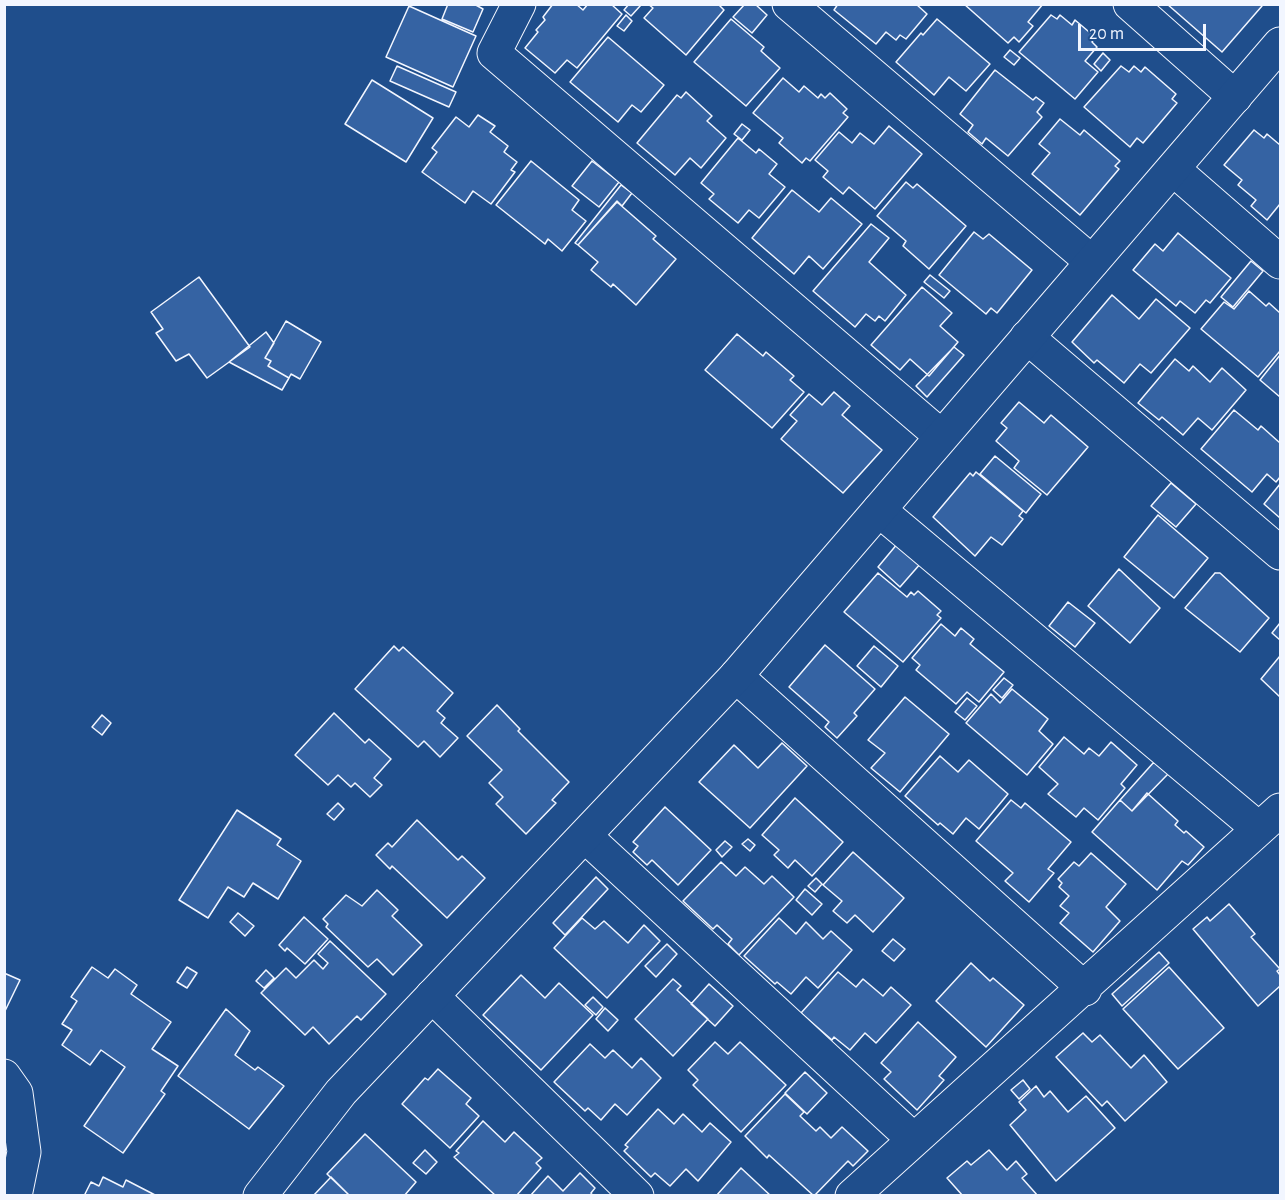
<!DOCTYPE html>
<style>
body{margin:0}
#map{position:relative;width:1285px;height:1200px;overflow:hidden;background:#1f4e8c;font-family:"Alegreya Sans",sans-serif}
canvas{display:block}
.frame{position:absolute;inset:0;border:6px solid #f2f6ff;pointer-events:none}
.scale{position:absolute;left:1078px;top:24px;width:128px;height:27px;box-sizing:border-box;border:3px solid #f2f6ff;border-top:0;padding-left:8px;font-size:18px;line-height:21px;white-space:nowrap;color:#f2f6ff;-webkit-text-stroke:4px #1f4e8c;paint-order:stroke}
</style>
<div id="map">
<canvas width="1285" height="1200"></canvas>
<div class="frame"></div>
<div class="scale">20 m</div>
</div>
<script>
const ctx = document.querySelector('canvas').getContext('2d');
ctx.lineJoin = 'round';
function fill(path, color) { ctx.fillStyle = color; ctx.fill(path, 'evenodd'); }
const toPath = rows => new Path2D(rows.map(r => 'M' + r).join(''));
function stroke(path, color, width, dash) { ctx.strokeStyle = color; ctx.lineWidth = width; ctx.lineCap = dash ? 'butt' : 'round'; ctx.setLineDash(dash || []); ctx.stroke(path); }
const building = toPath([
 [448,4,474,4,483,9,473,32,442,19,448,4],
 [553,4,576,4,583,10,588,4,611,4,622,14,577,68,567,60,555,73,525,48,538,32,536,30,545,20,543,17,553,4],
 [629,4,640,4,641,5,631,16,624,10,629,4],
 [648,4,718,4,724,10,686,55,644,18,653,8,648,4],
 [745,4,755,4,767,15,752,33,733,17,745,4],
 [838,4,916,4,927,14,906,39,900,35,896,40,886,32,876,44,834,10,838,4],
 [964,4,1043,4,1028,22,1033,26,1019,42,1014,37,1008,43,964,4],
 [1167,4,1260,4,1262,6,1222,52,1167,4],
 [409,6,476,36,453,87,386,57,409,6],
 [626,15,632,21,624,31,617,26,626,15],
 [1051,15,1057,19,1060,15,1072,25,1075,20,1095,37,1092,42,1097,47,1085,61,1098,72,1075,99,1019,52,1051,15],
 [731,19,764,47,761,51,780,68,746,106,694,62,731,19],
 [937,19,990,64,966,91,949,77,934,95,896,62,921,33,923,35,937,19],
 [608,37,664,85,641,112,632,105,618,122,570,82,608,37],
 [1010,50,1020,58,1014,65,1004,57,1010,50],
 [1103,53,1110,60,1101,71,1094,64,1103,53],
 [397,66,456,92,449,107,390,81,397,66],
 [1121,66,1129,72,1134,66,1141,72,1145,67,1176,94,1172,99,1177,103,1143,143,1137,138,1130,147,1084,107,1121,66],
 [995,70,1033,100,1036,97,1044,103,1037,112,1042,117,1008,156,986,138,982,144,968,132,973,125,960,114,995,70],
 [783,78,799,92,804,86,818,98,821,94,825,98,830,93,847,109,843,113,848,117,810,161,806,158,802,163,779,143,783,138,753,113,783,78],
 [372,80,433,118,406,162,345,124,372,80],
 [686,92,712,116,707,121,726,138,701,168,690,158,675,175,637,143,677,95,681,98,686,92],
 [478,115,495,126,490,132,508,146,504,152,517,162,511,170,515,172,491,204,473,191,465,203,422,172,437,152,432,148,456,117,469,127,478,115],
 [1060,119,1080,135,1084,130,1120,161,1115,166,1119,169,1080,215,1032,174,1050,153,1039,144,1060,119],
 [742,124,750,130,742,140,734,134,742,124],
 [889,126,922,154,875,209,849,187,843,194,823,177,828,171,815,160,839,132,852,143,860,133,874,144,889,126],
 [1254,130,1264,138,1267,134,1280,145,1280,204,1267,220,1251,206,1256,200,1238,185,1242,180,1224,165,1254,130],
 [738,138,756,153,759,149,777,164,769,174,785,187,759,218,749,210,738,223,709,199,714,194,701,183,738,138],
 [531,161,579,200,572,210,586,221,562,251,548,239,545,244,496,205,531,161],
 [592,161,619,182,599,207,572,186,592,161],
 [906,182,913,188,917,184,966,226,929,269,903,246,906,241,877,216,906,182],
 [621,185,632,193,622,206,617,201,578,245,575,243,621,185],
 [792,190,819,212,831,198,862,224,823,269,809,256,794,274,752,238,792,190],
 [617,202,656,236,653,239,676,259,636,305,613,284,611,287,591,270,598,262,578,245,617,202],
 [871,224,889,238,869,262,906,295,885,321,879,316,875,321,866,314,855,327,813,291,871,224],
 [974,232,983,239,989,234,1032,270,997,313,991,308,986,314,939,275,974,232],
 [1178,233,1231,278,1210,303,1206,300,1195,313,1180,301,1176,306,1133,270,1155,244,1163,251,1178,233],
 [1251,261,1263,271,1233,307,1221,297,1251,261],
 [930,275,950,291,944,298,924,282,930,275],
 [199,277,250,347,207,378,189,354,176,361,156,333,163,329,151,312,199,277],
 [922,287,952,313,940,326,958,342,929,376,910,359,900,370,871,345,922,287],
 [1249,291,1266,306,1269,303,1280,313,1280,351,1258,377,1201,329,1224,302,1234,309,1249,291],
 [1112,295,1139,319,1156,299,1190,328,1151,373,1140,364,1124,383,1097,360,1094,363,1072,342,1112,295],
 [286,321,321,342,300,379,291,374,289,378,268,366,271,361,265,358,286,321],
 [266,332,274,343,265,358,271,361,268,366,289,378,282,390,229,362,266,332],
 [737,334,763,356,766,352,794,376,790,380,804,392,772,428,705,370,737,334],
 [954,347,964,355,927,397,916,386,954,347],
 [1280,355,1280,397,1260,380,1280,355],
 [1175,359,1189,371,1193,366,1210,382,1222,368,1246,390,1212,430,1198,418,1183,435,1162,417,1159,420,1138,403,1175,359],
 [834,392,850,406,842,415,882,450,843,493,781,439,797,421,790,415,809,394,822,405,834,392],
 [1019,402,1044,423,1051,415,1088,447,1047,495,1014,468,1019,461,996,441,1007,428,1001,423,1019,402],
 [1234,410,1258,430,1261,426,1280,443,1280,477,1276,482,1267,474,1252,492,1201,449,1234,410],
 [995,456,1041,494,1026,513,980,474,995,456],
 [976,472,1023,511,1019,516,1023,519,1002,545,991,537,975,556,933,517,970,473,973,476,976,472],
 [1171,483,1196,504,1176,527,1151,506,1171,483],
 [1280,484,1280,518,1264,504,1280,484],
 [1158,515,1208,558,1174,598,1124,557,1158,515],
 [898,543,921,563,900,587,878,567,898,543],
 [1119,569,1160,608,1130,643,1088,606,1119,569],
 [878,573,907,597,911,592,914,595,918,591,941,611,937,615,941,618,903,662,844,612,878,573],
 [1215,573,1220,573,1269,618,1240,652,1185,608,1215,573],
 [1068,602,1095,623,1075,647,1049,626,1068,602],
 [1280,623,1280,640,1272,633,1280,623],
 [941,624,955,636,961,628,974,639,970,644,1004,672,979,702,967,692,956,704,916,670,920,665,912,658,941,624],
 [825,645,875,689,854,713,857,716,837,738,825,727,829,722,789,687,825,645],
 [394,646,399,651,403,647,453,693,437,711,445,718,441,723,458,738,440,757,424,741,418,747,355,689,394,646],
 [874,646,898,666,881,687,857,666,874,646],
 [1280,656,1280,697,1261,679,1280,656],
 [1004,678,1013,685,1002,698,993,690,1004,678],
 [1012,689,1048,719,1039,731,1053,744,1027,775,966,723,991,694,1000,703,1012,689],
 [905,697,949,734,900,792,871,768,885,753,868,740,905,697],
 [967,698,977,706,965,720,955,712,967,698],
 [497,705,520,729,518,731,569,782,552,800,556,803,526,834,496,804,503,797,489,783,502,770,467,736,497,705],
 [334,713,365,743,369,739,391,759,374,778,382,785,370,797,355,783,351,787,338,775,328,785,295,755,334,713],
 [102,715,111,723,102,735,92,727,102,715],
 [1064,737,1084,754,1089,748,1099,756,1111,742,1137,765,1121,784,1125,788,1098,820,1084,808,1076,817,1048,794,1058,784,1039,767,1064,737],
 [782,743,807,766,750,828,699,782,734,745,758,768,782,743],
 [940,756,958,772,969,760,1008,794,979,829,966,818,953,834,940,823,938,825,905,796,940,756],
 [1154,762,1168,774,1132,811,1120,800,1154,762],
 [1147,793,1178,821,1175,825,1184,833,1186,831,1204,847,1188,865,1182,861,1157,890,1092,832,1120,800,1132,811,1147,793],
 [795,798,843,842,812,876,795,860,788,868,774,855,779,850,762,835,795,798],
 [1011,800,1021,808,1025,803,1071,842,1048,869,1054,873,1029,902,1005,881,1013,873,976,841,1011,800],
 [338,803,344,809,334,820,327,814,338,803],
 [665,807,711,850,678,885,652,860,647,865,633,852,638,846,633,842,665,807],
 [237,810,281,839,277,845,301,861,278,899,253,883,244,897,228,887,208,918,179,900,237,810],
 [417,820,458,860,462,856,485,878,447,918,392,866,390,869,376,855,388,843,392,847,417,820],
 [748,839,755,845,750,851,742,844,748,839],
 [725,841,732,847,722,857,716,850,725,841],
 [853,852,904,898,873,932,855,915,847,923,833,911,842,901,823,885,853,852],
 [1091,853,1126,884,1106,907,1120,921,1093,952,1060,923,1069,913,1060,906,1069,896,1059,887,1062,883,1058,879,1074,862,1079,866,1091,853],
 [721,862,736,876,745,867,764,884,772,876,794,897,739,955,728,944,732,939,717,925,713,929,683,901,721,862],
 [596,877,608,889,565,935,553,923,596,877],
 [816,878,822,884,815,892,808,886,816,878],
 [805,889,822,904,812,915,796,900,805,889],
 [377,890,398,910,392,916,422,945,393,975,377,959,368,967,326,927,328,924,323,919,346,895,362,906,377,890],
 [1229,904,1255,934,1251,937,1280,969,1277,971,1280,975,1280,986,1258,1006,1193,929,1207,917,1210,921,1229,904],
 [238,913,254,926,245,936,230,922,238,913],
 [304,917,328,939,305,964,287,948,285,951,279,945,304,917],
 [582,918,595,929,604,921,628,943,644,925,660,941,607,998,554,948,582,918],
 [779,918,796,934,806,922,823,939,831,931,852,950,818,988,806,977,791,994,777,982,775,984,744,956,779,918],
 [893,939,905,949,894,961,882,951,893,939],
 [330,941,386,994,361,1020,357,1016,329,1044,313,1027,305,1035,261,993,286,968,296,978,314,960,323,969,328,963,318,954,330,941],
 [667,944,677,954,656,977,645,966,667,944],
 [1159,952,1169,963,1122,1006,1112,994,1159,952],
 [971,963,990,981,993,978,1024,1005,986,1047,936,1001,971,963],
 [92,967,108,978,115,969,137,985,131,994,171,1022,152,1049,178,1066,161,1091,165,1094,123,1153,84,1126,125,1067,101,1050,90,1065,62,1045,72,1030,62,1024,77,1001,71,997,92,967],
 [187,967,197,973,187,988,177,982,187,967],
 [1169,967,1224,1028,1178,1069,1123,1009,1169,967],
 [266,970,274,978,264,988,256,981,266,970],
 [838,972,856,987,863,979,883,996,891,987,911,1005,876,1043,865,1033,850,1050,834,1037,832,1040,801,1013,838,972],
 [4,973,20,980,4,1013,4,973],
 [521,975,545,998,559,983,593,1015,541,1070,483,1015,521,975],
 [673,979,681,986,677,990,708,1019,673,1056,635,1019,673,979],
 [709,984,733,1006,715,1026,691,1004,709,984],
 [593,997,603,1007,596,1015,585,1005,593,997],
 [605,1008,618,1020,608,1031,596,1019,605,1008],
 [226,1009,250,1031,235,1055,255,1070,258,1067,284,1086,249,1129,178,1076,226,1009],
 [918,1022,956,1057,939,1076,944,1080,917,1110,884,1079,891,1072,881,1063,918,1022],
 [1083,1033,1092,1042,1100,1035,1131,1068,1144,1055,1167,1082,1125,1121,1107,1101,1102,1106,1056,1057,1083,1033],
 [715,1042,728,1054,740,1042,786,1085,741,1132,693,1085,698,1080,688,1070,715,1042],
 [590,1044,605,1058,613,1050,632,1068,641,1058,661,1078,627,1115,615,1104,601,1120,588,1108,585,1111,554,1082,590,1044],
 [438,1069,471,1098,466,1104,479,1116,450,1148,402,1104,425,1078,428,1080,438,1069],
 [805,1072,827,1093,807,1114,785,1093,805,1072],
 [1023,1080,1030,1089,1019,1099,1011,1090,1023,1080],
 [1036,1086,1044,1097,1050,1091,1068,1112,1086,1096,1115,1128,1056,1181,1010,1125,1026,1110,1019,1102,1036,1086],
 [785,1094,804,1112,800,1116,816,1131,820,1127,831,1138,842,1127,868,1151,853,1166,848,1161,814,1196,769,1155,767,1158,745,1136,785,1094],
 [658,1109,674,1124,683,1114,702,1132,710,1123,731,1142,698,1181,686,1169,670,1186,655,1173,651,1177,624,1151,628,1147,625,1145,658,1109],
 [483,1121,505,1142,514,1132,542,1158,536,1163,541,1168,516,1196,496,1196,454,1157,459,1153,456,1151,483,1121],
 [365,1134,416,1182,404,1196,350,1196,327,1174,365,1134],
 [425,1150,437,1162,426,1174,413,1163,425,1150],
 [989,1150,1007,1170,1016,1161,1027,1174,1022,1178,1038,1196,963,1196,947,1178,967,1161,971,1165,989,1150],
 [741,1168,771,1196,716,1196,741,1168],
 [580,1173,595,1188,591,1193,593,1196,530,1196,548,1176,563,1191,580,1173],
 [103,1177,123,1187,126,1180,157,1196,84,1196,91,1182,99,1186,103,1177],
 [331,1177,350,1196,313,1196,331,1177]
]);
fill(building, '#3563a3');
stroke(building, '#f2f6ff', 1.5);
const street = toPath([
 [519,4,494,53,941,436],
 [789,4,1092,262],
 [1130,4,1235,97],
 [1173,169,1280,262],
 [1027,337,1280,553],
 [879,510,1259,829],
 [736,676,1085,989],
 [585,836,913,1139],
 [432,996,637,1196],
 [4,1076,16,1093,24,1152,15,1196],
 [852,1196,1280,810]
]);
const secondary = toPath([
 [260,1196,341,1092,736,676,1280,44]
]);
stroke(street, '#f2f6ff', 35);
stroke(secondary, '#f2f6ff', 35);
stroke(street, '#1f4e8c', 33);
stroke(secondary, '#1f4e8c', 33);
</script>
